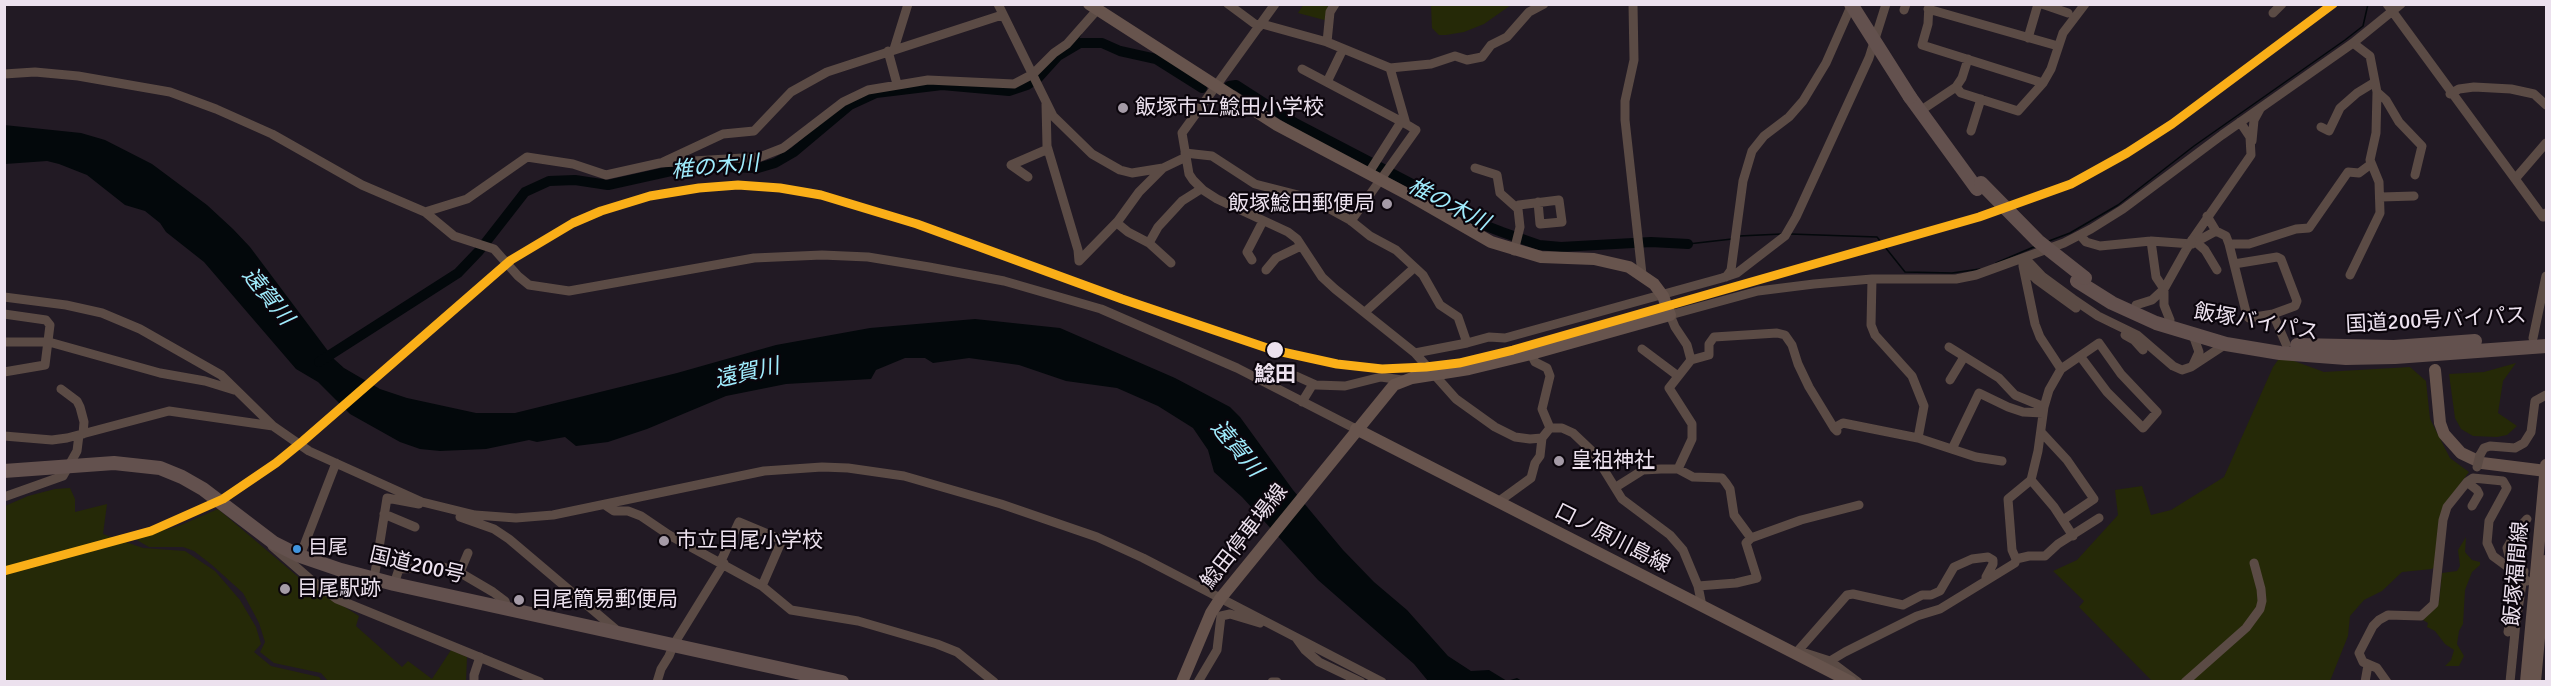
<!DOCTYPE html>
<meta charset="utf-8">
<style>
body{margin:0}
#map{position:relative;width:2551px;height:686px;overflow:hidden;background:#221a24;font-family:Signika,sans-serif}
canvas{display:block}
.frame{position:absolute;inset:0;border:6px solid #ece1ee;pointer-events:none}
</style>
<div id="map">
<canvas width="2551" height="686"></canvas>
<div class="frame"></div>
</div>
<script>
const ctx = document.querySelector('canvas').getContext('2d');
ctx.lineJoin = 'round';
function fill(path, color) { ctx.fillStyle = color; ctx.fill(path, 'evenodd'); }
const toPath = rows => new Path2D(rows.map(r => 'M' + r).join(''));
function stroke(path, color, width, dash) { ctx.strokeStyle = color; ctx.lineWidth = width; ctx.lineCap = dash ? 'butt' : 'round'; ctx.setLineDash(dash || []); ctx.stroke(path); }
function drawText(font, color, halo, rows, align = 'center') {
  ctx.font = font + ' Signika,"Noto Sans JP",sans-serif'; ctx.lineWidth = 4.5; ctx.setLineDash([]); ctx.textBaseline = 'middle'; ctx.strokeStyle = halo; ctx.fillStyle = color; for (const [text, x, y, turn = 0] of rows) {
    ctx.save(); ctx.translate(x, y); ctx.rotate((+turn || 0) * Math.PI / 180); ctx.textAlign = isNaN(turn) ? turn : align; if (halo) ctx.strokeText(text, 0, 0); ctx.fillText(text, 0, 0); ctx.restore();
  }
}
fill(toPath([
 [1303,5,1333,5,1328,21,1298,13],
 [1431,5,1431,4,1511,5,1484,24,1464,32,1446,35,1439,35,1432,28],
 [2286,358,2324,372,2410,367,2426,381,2430,419,2450,458,2469,472,2443,507,2436,565,2432,569,2402,572,2382,591,2364,600,2350,616,2348,636,2330,681,2152,681,2079,607,2084,601,2053,571,2077,560,2118,515,2115,490,2142,486,2151,515,2171,510,2224,477,2273,367,2278,360],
 [2516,363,2503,381,2498,413,2517,426,2507,435,2497,437,2473,436,2461,429,2455,418,2449,374,2484,372],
 [70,488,75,499,75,512,107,504,103,534,143,548,185,551,215,571,240,600,256,627,261,644,254,652,271,666,319,677,322,681,5,681,5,506,28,496,55,489],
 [218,509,303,581,359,616,356,626,402,667,408,661,432,679,451,650,467,657,466,681,328,681,321,673,274,663,260,652,265,642,259,623,243,593,212,565,194,551,183,547,149,547,135,539,181,525],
 [2466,537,2465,552,2472,560,2480,562,2480,565,2472,572,2465,590,2463,624,2459,631,2457,644,2464,656,2459,666,2445,666,2451,660,2454,650,2445,644,2435,631,2427,627,2428,623,2423,620,2439,602,2442,573,2457,571,2460,566,2458,550]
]), '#252907');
fill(toPath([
 [4,125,81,133,105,140,152,164,207,205,233,229,250,247,334,359,344,368,380,389,407,398,476,413,515,413,677,373,776,345,870,328,975,319,1060,328,1175,378,1230,407,1240,417,1293,490,1343,550,1374,582,1407,610,1448,656,1471,671,1489,670,1507,681,1517,678,1522,681,1428,681,1414,664,1318,580,1242,497,1214,472,1208,450,1193,428,1158,406,1117,388,1066,381,1019,365,969,358,933,363,925,358,905,358,876,370,871,379,786,384,726,396,647,429,608,442,576,446,565,437,537,442,529,440,486,449,440,451,420,449,400,442,350,414,318,382,296,369,204,262,166,232,160,223,145,211,125,205,87,175,59,164,47,161,5,164]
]), '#03080b');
stroke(toPath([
 [1073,47,1081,34],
 [1790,234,1877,237,1905,272,1952,273,1980,269],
 [1739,236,1782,234],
 [2049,241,2070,233,2118,205,2194,146,2345,40,2363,26,2368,4],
 [1688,244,1732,239],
 [1996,263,2036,246]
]), '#03080b', 1.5);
stroke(toPath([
 [1229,86,1236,85,1295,123,1414,185,1476,222,1502,232,1539,245,1561,247,1651,242,1688,244],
 [319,362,458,273,479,251,525,192,549,181,575,180,608,185,671,171,725,167,758,168,775,163,794,152,850,105,876,93,942,85,1009,91,1027,85,1039,77,1058,56,1080,43,1102,43,1120,51,1156,59,1202,88]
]), '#03080b', 10);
stroke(toPath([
 [998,4,1053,116,1092,154,1120,170,1132,173,1163,168,1186,157],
 [1228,4,1259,27],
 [1275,4,1182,133,1189,174,1193,180,1203,190,1217,199,1288,232,1297,239,1322,277,1335,289,1415,353,1456,399,1495,427,1515,437,1530,439,1542,438,1550,428,1562,428,1573,433,1593,452,1622,499,1670,535,1683,550,1698,586,1702,606],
 [1633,4,1634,60,1625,101,1625,120,1642,274],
 [1929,4,1928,24,1922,45,2043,83],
 [2042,4,2068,13],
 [2387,4,2543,217,2546,213],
 [1928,9,2058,46],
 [1904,10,1906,4],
 [2273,13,2282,4],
 [1262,24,1327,42,1390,68,1431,64,1455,56,1467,60,1482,57,1491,45,1507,37,1529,12,1544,4],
 [2028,38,2038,4],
 [1327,42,1330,12,1335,4],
 [2353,43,2370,56,2377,92,2386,100,2399,122,2422,146,2415,175],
 [894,49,908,4],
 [888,51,897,84],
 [1302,69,1406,124],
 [4,74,35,72,78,76,170,92,216,109,272,134,362,185,425,212,454,236,494,249,518,276,529,285,569,291,754,258,822,255,868,257,929,267,1004,281,1101,309,1237,368,1356,429],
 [1327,82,1343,49],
 [1956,87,1962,78,1968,59],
 [2450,94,2459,89,2474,87,2511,89,2534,94,2546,105],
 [1046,104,1047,146,1078,250,1079,261,1118,221,1139,192,1163,168],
 [1926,107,1956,87,1961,93,2018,111,2043,83,2051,69,2063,33,2085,4],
 [2321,127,2329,131,2340,108,2357,93,2375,82],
 [1971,131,1981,99],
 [2252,141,2254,120,2260,109],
 [1185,153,1212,156,1255,184,1310,198,1350,220,1370,236,1396,250,1423,275,1440,305,1458,317,1467,343,1489,337,1505,338,1722,278,1737,273,1785,236,1796,217,1869,58,1886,4],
 [663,162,723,134,754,131,791,92,827,72,1002,15],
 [1475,168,1497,175,1500,193,1518,209,1520,227,1514,251],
 [1368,174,1401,122],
 [1028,177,1011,165,1048,149],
 [2515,179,2546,143],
 [2381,197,2414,196],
 [1518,209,1519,205,1559,200,1562,222,1540,224,1538,202],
 [425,212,467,199,527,157,573,164,606,175,660,163,760,157,783,148,843,102,868,90,928,80,1014,84,1033,74,1054,53,1067,44,1097,10],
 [2207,216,2216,231,2226,236,2229,244,2247,316,2249,318,2273,314],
 [1351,221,1416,130,1406,124,1390,68],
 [1117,223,1128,232,1149,243,1158,227,1182,201,1201,189],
 [2080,235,2086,242,2100,246,2151,241,2192,244,2216,231],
 [2192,240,2251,155,2250,137,2240,122],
 [2151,241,2156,277,2164,289,2164,305,2170,320],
 [1149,243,1171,263],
 [2197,243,2205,250,2217,270],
 [2229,244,2249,244,2296,229,2309,228,2348,172,2359,173,2371,164],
 [2025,258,2043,277,2073,299,2098,316,2137,335,2173,366,2182,370,2191,367,2226,344],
 [1252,260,1247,252,1263,221],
 [2234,264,2277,257,2281,259,2297,301,2295,306,2273,314,2286,344],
 [2023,265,2036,279,2076,308],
 [2023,266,2035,324,2040,337,2061,369],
 [1266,270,1276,258,1301,246],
 [2350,275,2380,213,2379,182,2370,160,2376,133,2377,92],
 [1726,277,1731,270,1743,181,1752,151,1764,136,1789,117,1803,101,1826,63,1852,4],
 [1872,279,1871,325,1875,335,1912,376,1924,406,1918,438,1976,457,2002,461],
 [4,297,66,305,102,313,140,329,221,375,273,426,309,451,422,502,475,515,516,518,553,515,764,471,822,467,848,468,904,476,1001,504,1097,537,1143,558,1382,682],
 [2136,305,2152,300,2164,289,2187,248],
 [1365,312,1414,268],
 [4,314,46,320,50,325,45,365,4,372],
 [2125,335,2134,340,2143,350],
 [2533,338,2546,276],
 [4,342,49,342,160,373,205,381,234,390],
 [1949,347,1999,378,2015,395,2044,407],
 [1642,349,1678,376],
 [1415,353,1467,343],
 [1531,354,1535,362,1547,368,1550,376,1542,409,1550,428],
 [1691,360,1709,355,1709,344,1714,337,1777,333,1785,335,1792,345,1798,364,1809,387,1834,428],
 [2193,365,2199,352,2193,335],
 [1296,376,1316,385,1345,386,1381,377,1402,380],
 [1950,380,1964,357],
 [61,389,77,401,80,407,84,422,83,434],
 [1302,402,1313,384],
 [1837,431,1834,428,1843,423,1918,438],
 [2041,432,2067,460,2094,499,2063,520],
 [4,436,52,440,67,438,169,411,273,426],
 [1952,449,1979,393,2008,407,2023,412,2043,413],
 [2480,455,2484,448,2490,446,2515,448,2524,443,2531,432,2535,401,2546,395],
 [1678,469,1692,439,1692,424,1669,388,1691,360,1687,345,1675,327,1670,315,1758,291,1814,284,1872,279,1956,279,1976,275,2064,243,2091,229,2123,209,2222,135,2353,43,2401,4],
 [2031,480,2054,507,2073,536],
 [2467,482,2477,490,2479,494,2472,506],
 [1616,487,1643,470,1661,469,1678,469,1693,477,1722,478,1726,483,1730,489,1734,515,1751,538,1746,543,1757,578,1736,583,1698,586],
 [4,497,63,476,77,451,79,435],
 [1498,502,1531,478,1535,463,1540,456,1542,438],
 [605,505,614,511,628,511,641,516,669,535,762,586,791,610,858,621,937,644,957,652,994,682],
 [384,514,415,527],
 [460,517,494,529,509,539,620,633],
 [1751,538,1801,520,1859,505],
 [272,546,311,580,337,599,540,682],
 [300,556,336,463],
 [2016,559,2012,550,2008,499,2031,480,2038,451,2044,407,2049,390,2061,369,2099,343,2121,374,2157,412,2143,428,2107,392,2080,356],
 [721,561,739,522,782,540,762,586],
 [460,572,468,553],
 [374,579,387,498,419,504],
 [394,584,399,569,443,567,459,572,493,592,505,601,507,607],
 [2508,632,2511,615],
 [1297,639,1305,650,1319,662,1361,682],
 [1802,652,1830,661,1845,652,1917,616,1940,609,2015,563,2016,559,2029,556,2045,556,2058,544,2099,518],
 [1796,653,1847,595,1853,594,1903,605,1922,595,1931,595,1940,591,1954,567,1972,559,1988,557,1993,560,1993,564,1986,577],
 [1830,661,1858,682],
 [474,682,474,675,480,657],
 [657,682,661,669,669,656,674,644,724,563],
 [1198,682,1217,650,1221,616,1230,614,1260,623],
 [1272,682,1277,682],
 [2185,682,2246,628,2260,609,2262,601,2261,589,2254,563],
 [2365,682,2368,665],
 [2387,682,2377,668,2363,662,2359,653,2373,626,2379,620,2388,615,2421,616,2434,604,2443,520,2447,507,2467,482,2473,478,2503,481,2507,488,2489,521,2487,543,2493,556,2527,581],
 [2510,682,2516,622,2524,571,2509,556,2507,548,2518,529,2527,519]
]), '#5b4b45', 9);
stroke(toPath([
 [1089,4,1277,125,1411,196,1491,242,1541,257,1594,259,1629,267,1654,284,1663,296,1670,315,1531,354,1469,369,1412,378,1394,385,1220,599,1211,613,1182,682],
 [2435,370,2440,423,2444,434,2461,453,2482,463,2546,471],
 [1356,429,1851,682],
 [2526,682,2546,465],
 [2535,682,2546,561]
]), '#67544d', 12);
stroke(toPath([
 [1910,97,1977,189],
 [2077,281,2112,303,2156,323,2226,344,2280,353,2346,358,2395,357,2546,346],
 [2297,345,2394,347,2475,341],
 [4,471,114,463,160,468,182,477,203,489,274,543,300,556,341,570,394,584,842,682]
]), '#63514e', 14);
stroke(toPath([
 [2187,248,2192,240],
 [2477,467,2480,455]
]), '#5b4b45', 9);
stroke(toPath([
 [1851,4,1910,97],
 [1981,183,2038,241,2085,278]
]), '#63514e', 14);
stroke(toPath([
 [4,571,151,531,223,499,276,463,303,441,511,260,573,223,601,211,650,196,699,188,738,185,780,188,821,195,917,224,1122,299,1273,350,1337,364,1382,369,1426,367,1459,363,1513,350,1979,217,2071,184,2127,153,2172,124,2333,4]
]), '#faaf18', 9);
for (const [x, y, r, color] of [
 [1123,108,6,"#a59ba7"],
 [1387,204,6,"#a59ba7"],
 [1275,350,9,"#ece1ee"],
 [1559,461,6,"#a59ba7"],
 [664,541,6,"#a59ba7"],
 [297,549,5,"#4094de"],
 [285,589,6,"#a59ba7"],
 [519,600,6,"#a59ba7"]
]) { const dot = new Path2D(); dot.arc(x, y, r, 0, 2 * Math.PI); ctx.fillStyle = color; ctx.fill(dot); stroke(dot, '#0b050c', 2); }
drawText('20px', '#ece1ee', '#0b050c', [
 ["目尾",308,549]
], 'left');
drawText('21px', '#ece1ee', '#0b050c', [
 ["飯塚市立鯰田小学校",1135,108],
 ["飯塚鯰田郵便局",1375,204,"right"],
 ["皇祖神社",1571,461],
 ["市立目尾小学校",676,541],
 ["目尾駅跡",297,589],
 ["目尾簡易郵便局",531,600]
], 'left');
drawText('21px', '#ece1ee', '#0b050c', [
 ["国道200号バイパス",2436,321,-3],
 ["飯塚バイパス",2256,323,10],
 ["鯰田停車場線",1245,537,-52],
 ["口ノ原川島線",1612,539,27],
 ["国道200号",417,566,13],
 ["飯塚福間線",2517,574,-85]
]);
drawText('bold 21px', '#ece1ee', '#0b050c', [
 ["鯰田",1275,375]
]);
drawText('italic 22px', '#a0edfe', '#0b050c', [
 ["椎の木川",715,168,-5],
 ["椎の木川",1448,205,27],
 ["遠賀川",267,297,51],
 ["遠賀川",747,374,-13],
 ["遠賀川",1236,449,50]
]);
</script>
